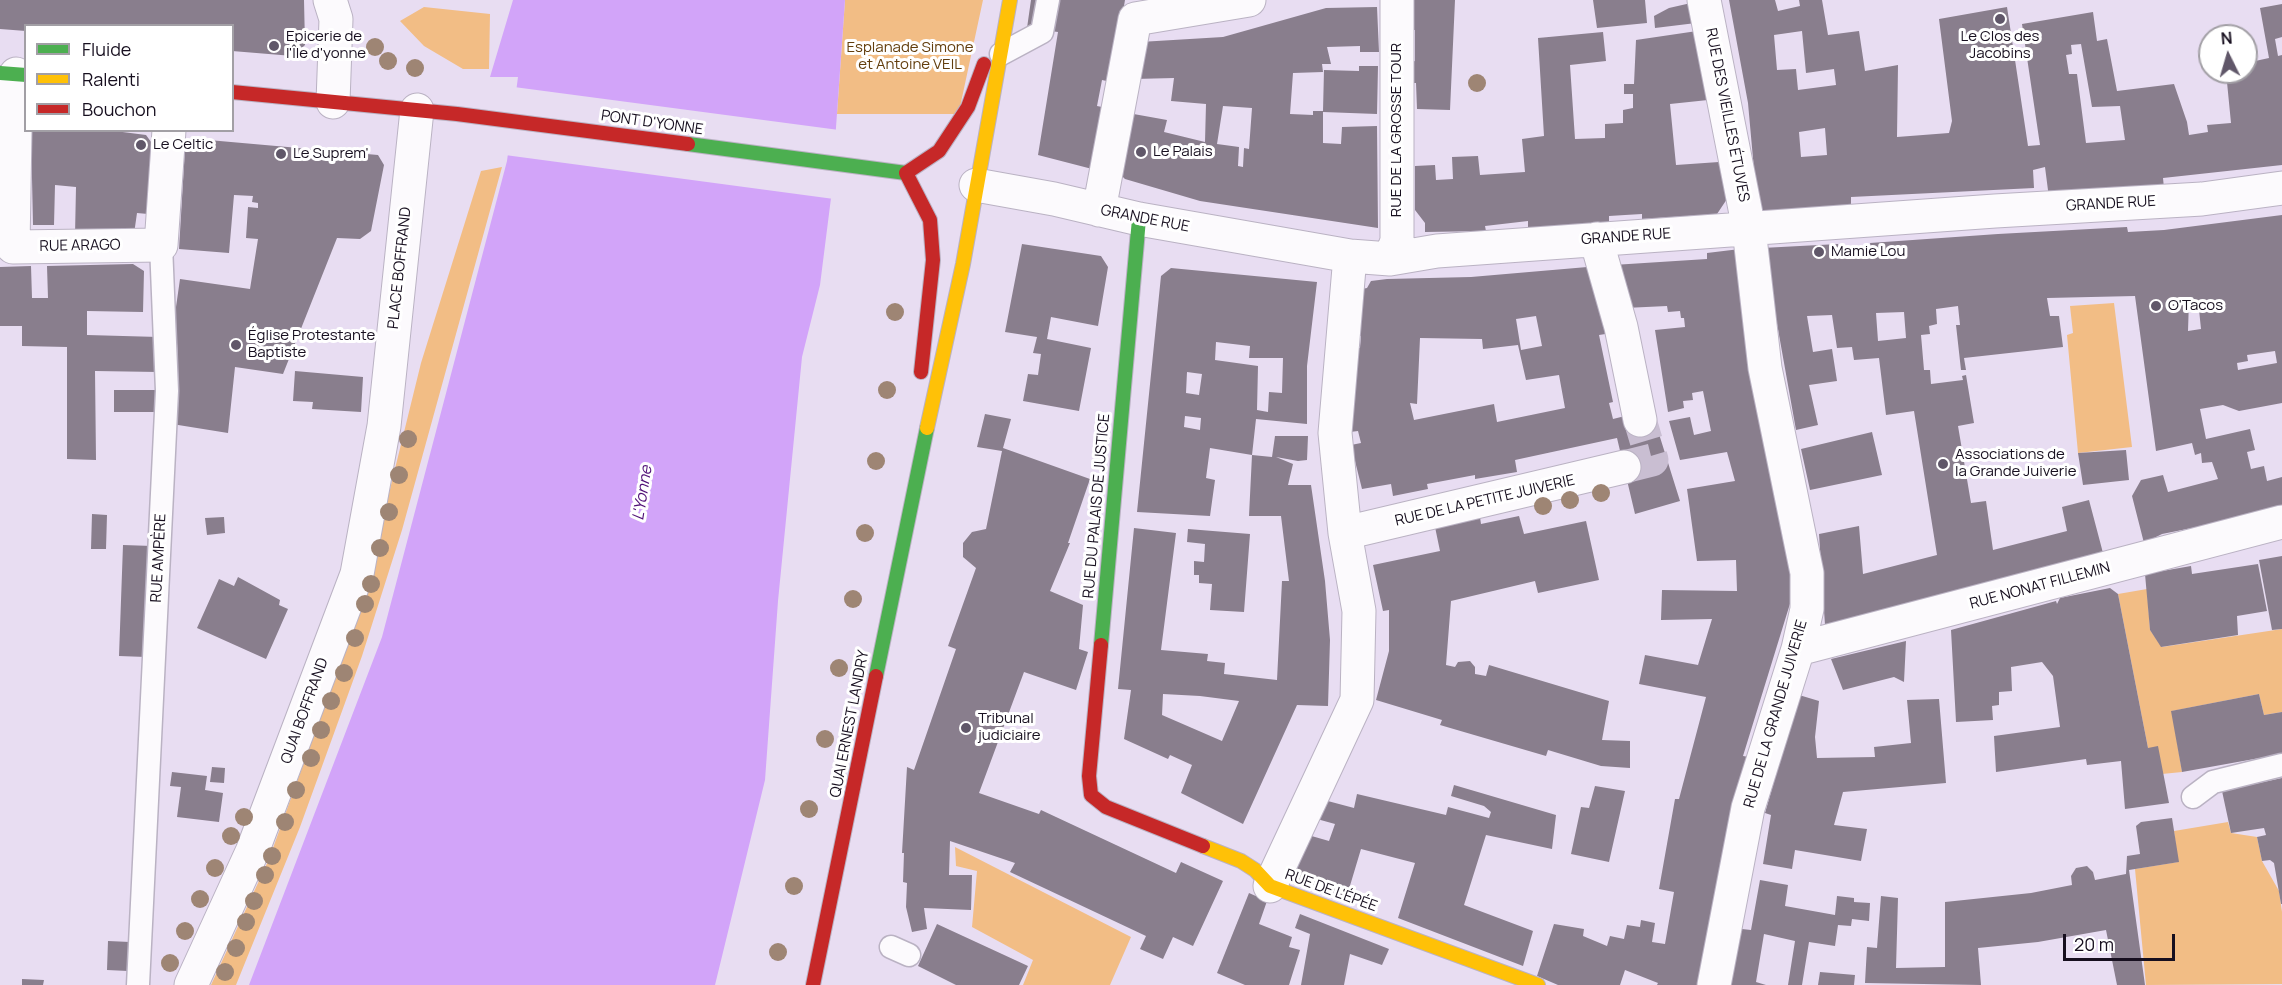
<!DOCTYPE html>
<meta charset="utf-8">
<style>
body{margin:0}
#map{position:relative;width:2282px;height:985px;overflow:hidden;background:#e8ddf2;font-family:Manrope,sans-serif}
canvas{display:block}
.legend{position:absolute;left:24px;top:24px;width:210px;height:108px;box-sizing:border-box;background:#fff;border:2px solid #a29fa5;margin:0;padding:8px 10px;list-style:none;font-size:18px;color:#170f1f}
.legend li{display:flex;align-items:center;gap:12px;height:30px}
.legend b{width:30px;border:2px solid #a29fa5}
.north{position:absolute;left:2198px;top:24px;width:60px;height:60px;box-sizing:border-box;background:#fff;border:2px solid #a29fa5;border-radius:50%;rotate:355deg;font-size:16px;font-weight:700;line-height:24px;text-align:center;color:#170f1f}
.north::after{content:'';display:block;margin:auto;width:21px;height:27px;background:#605769;clip-path:polygon(50% 0,100% 100%,50% 72%,0 100%)}
.scale{position:absolute;left:2063px;top:934px;width:112px;height:27px;box-sizing:border-box;border:3px solid #170f1f;border-top:0;padding-left:8px;font-size:18px;line-height:21px;white-space:nowrap;color:#170f1f;-webkit-text-stroke:4px #fff;paint-order:stroke}
</style>
<div id="map">
<canvas width="2282" height="985"></canvas>
<ul class="legend">
<li><b style="height:8px;background:#4caf50"></b>Fluide</li>
<li><b style="height:8px;background:#ffc107"></b>Ralenti</li>
<li><b style="height:8px;background:#c62828"></b>Bouchon</li>
</ul>
<div class="north">N</div>
<div class="scale">20 m</div>
</div>
<script>
const ctx = document.querySelector('canvas').getContext('2d');
ctx.lineJoin = 'round';
function fill(path, color) { ctx.fillStyle = color; ctx.fill(path, 'evenodd'); }
const toPath = rows => new Path2D(rows.map(r => 'M' + r).join(''));
function stroke(path, color, width, dash) { ctx.strokeStyle = color; ctx.lineWidth = width; ctx.lineCap = dash ? 'butt' : 'round'; ctx.setLineDash(dash || []); ctx.stroke(path); }
function drawText(font, color, halo, rows, align = 'center') {
  ctx.font = font + ' Manrope,sans-serif'; ctx.lineWidth = 6; ctx.setLineDash([]); ctx.textBaseline = 'middle'; ctx.strokeStyle = halo; ctx.fillStyle = color; for (const [text, x, y, turn = 0] of rows) {
    ctx.save(); ctx.translate(x, y); ctx.rotate((+turn || 0) * Math.PI / 180); ctx.textAlign = isNaN(turn) ? turn : align; if (halo) ctx.strokeText(text, 0, 0); ctx.fillText(text, 0, 0); ctx.restore();
  }
}
fill(toPath([
 [845,0,983,0,960,107,955,114,837,114],
 [424,7,490,14,489,69,463,69,424,46,400,21],
 [502,167,402,530,362,656,300,827,236,985,211,985,269,859,363,599,421,363,481,171],
 [2114,303,2132,447,2078,453,2067,335,2073,333,2070,306],
 [2147,589,2150,630,2162,647,2282,629,2282,712,2264,715,2259,694,2172,711,2182,772,2162,774,2148,748,2118,594],
 [2228,822,2231,833,2257,837,2262,861,2279,891,2282,912,2282,984,2146,985,2135,869,2178,862,2174,831],
 [955,847,1131,937,1110,985,1023,985,1033,960,972,927,977,871,956,866]
]), '#f2bd85');
fill(toPath([
 [513,0,845,0,831,198,820,285,802,357,778,601,765,780,715,985,249,985,382,637,507,161,518,77,490,77]
]), '#d2a4f9');
fill(toPath([
 [514,87,839,130,834,199,505,155]
]), '#e8ddf2');
fill(toPath([
 [0,0,304,0,305,45,293,56,232,51,232,26,26,26,26,31,0,29],
 [1031,0,1125,0,1111,82,1102,80,1097,106,1107,108,1096,170,1038,155,1058,32,1027,28],
 [1414,0,1455,0,1450,110,1417,109,1416,83,1412,83,1411,62,1415,61,1415,30,1411,30,1410,15,1414,15],
 [1593,0,1645,0,1647,23,1597,28],
 [1729,0,1775,0,1778,11,1800,6,1799,0,1822,0,1828,35,1859,31,1865,71,1898,65,1897,137,1949,133,1952,121,1939,19,2007,7,2028,146,2040,145,2022,24,2093,12,2097,41,2107,39,2117,91,2174,84,2187,122,2189,135,2208,132,2207,125,2231,123,2226,72,2246,72,2246,63,2269,58,2260,8,2282,4,2282,37,2275,39,2278,56,2282,55,2282,165,2163,178,2164,188,2049,198,2045,167,2033,170,2034,188,1851,197,1851,209,1758,214,1748,103],
 [1802,31,1806,73,1834,69,1836,85,1798,90,1796,69,1777,70,1774,35],
 [2081,44,2092,107,2120,106,2125,140,2086,143,2077,74,2069,74,2066,55,2072,54,2071,45],
 [1825,128,1827,155,1801,157,1799,132],
 [1691,3,1696,23,1655,28,1654,16,1669,8],
 [1377,7,1379,52,1360,52,1360,46,1327,47,1331,64,1322,64,1323,72,1293,73,1290,114,1313,115,1313,111,1323,111,1324,70,1359,71,1359,66,1378,66,1377,114,1323,112,1323,143,1341,144,1342,127,1377,126,1378,228,1200,201,1125,179,1122,176,1128,113,1167,120,1164,132,1205,142,1206,104,1171,101,1174,78,1134,79,1140,42,1223,37,1326,8],
 [1223,106,1252,108,1249,149,1244,148,1243,167,1238,166,1239,147,1217,144],
 [1697,31,1708,100,1670,104,1676,165,1719,162,1727,199,1717,214,1642,219,1642,214,1625,215,1609,216,1609,223,1528,228,1528,221,1485,226,1486,231,1425,232,1425,223,1415,210,1415,166,1435,165,1436,180,1453,179,1452,157,1478,156,1480,175,1525,172,1522,139,1544,136,1538,38,1603,32,1606,61,1570,65,1575,139,1605,138,1605,124,1623,123,1623,110,1633,108,1633,94,1624,94,1624,84,1634,84,1636,40],
 [33,130,107,130,146,135,154,146,148,214,137,213,134,234,75,235,76,187,55,185,54,225,33,225,31,132],
 [197,139,378,155,384,165,371,231,360,239,337,238,283,374,235,367,228,433,172,424,178,359,175,314,180,279,250,289,258,239,246,238,248,207,258,208,258,203,252,202,253,196,234,195,229,253,179,249,185,148],
 [2282,215,2282,403,2239,411,2223,405,2200,409,2206,439,2250,429,2255,450,2247,452,2251,469,2264,466,2267,481,2282,477,2282,510,2162,534,2144,543,2132,496,2141,480,2163,475,2168,492,2218,479,2212,462,2202,463,2201,453,2195,455,2192,443,2156,451,2135,296,2047,298,2050,316,2059,316,2063,347,1964,358,1966,370,1961,370,1956,325,1960,325,1958,306,1936,309,1937,324,1929,326,1930,334,1921,335,1924,370,1930,370,1931,384,1963,380,1962,376,1966,375,1974,423,1958,426,1971,503,1986,501,1993,550,2067,531,2062,507,2089,500,2103,553,1825,625,1819,534,1859,526,1863,574,1937,555,1914,411,1886,415,1879,358,1854,360,1852,347,1837,348,1832,315,1807,316,1813,352,1832,349,1837,381,1809,385,1818,425,1796,430,1776,318,1767,318,1762,248,1838,244,1839,249,1865,248,1871,248,1870,243,1998,234,2127,227,2128,232,2164,230],
 [2189,300,2198,300,2201,329,2188,331],
 [1904,312,1906,338,1878,341,1876,313],
 [2275,351,2277,363,2238,370,2237,363,2248,361,2247,355],
 [1022,244,1101,256,1108,267,1098,326,1051,317,1047,339,1091,348,1079,411,1023,401,1028,374,1038,375,1041,354,1033,353,1037,337,1005,332],
 [1740,249,1784,501,1793,594,1743,756,1749,757,1703,985,1657,985,1658,983,1625,970,1620,985,1558,985,1537,976,1554,924,1584,929,1583,936,1607,946,1610,936,1624,939,1627,925,1640,927,1641,920,1655,923,1652,942,1665,944,1674,892,1659,889,1675,799,1679,799,1706,697,1639,684,1645,655,1698,665,1712,619,1661,620,1662,590,1737,591,1736,560,1697,561,1687,489,1735,481,1727,452,1680,460,1669,421,1690,417,1694,435,1711,431,1703,391,1692,393,1693,400,1683,401,1684,408,1668,412,1655,330,1685,327,1684,318,1681,318,1680,311,1668,312,1667,306,1625,308,1613,265,1707,259,1707,253],
 [133,264,144,271,143,312,87,311,87,335,159,337,158,372,95,371,96,460,67,459,67,347,22,346,22,326,0,326,0,267,31,266,32,298,48,298,47,266],
 [1599,266,1612,333,1599,335,1613,402,1609,403,1613,419,1633,414,1654,418,1680,501,1635,514,1617,438,1515,460,1517,472,1475,479,1475,475,1427,484,1428,489,1393,496,1391,484,1362,489,1351,445,1361,443,1358,431,1350,432,1355,348,1360,348,1361,336,1357,335,1362,289,1367,288,1371,281,1387,279,1471,277],
 [1536,316,1542,346,1521,350,1516,319],
 [1420,338,1482,339,1483,349,1518,345,1526,380,1559,375,1565,408,1497,422,1494,404,1414,420,1410,403,1417,404],
 [1171,268,1317,282,1307,366,1307,424,1256,419,1252,455,1210,448,1206,478,1215,480,1210,516,1137,512,1161,276],
 [1216,342,1250,346,1249,358,1283,358,1282,393,1269,392,1268,412,1257,410,1258,366,1215,360],
 [1187,372,1202,374,1199,395,1186,393],
 [1185,416,1201,418,1200,430,1184,427],
 [295,371,363,377,361,412,312,409,313,402,293,401],
 [114,390,157,390,156,412,114,412],
 [985,414,1011,419,1003,448,1090,479,1068,543,1070,543,1050,591,1083,605,1079,649,1088,652,1076,690,1024,672,979,793,1039,814,1041,810,1176,873,1181,862,1223,881,1193,946,1173,937,1163,959,1140,949,1146,936,1010,872,1015,863,950,841,949,875,972,875,971,910,924,908,927,929,912,932,906,907,907,883,903,882,904,853,902,853,907,767,914,770,956,649,948,646,976,568,963,557,963,543,972,532,986,529,1002,451,977,447],
 [1872,432,1882,475,1810,490,1801,449],
 [1275,436,1308,436,1307,460,1298,461,1276,457,1293,464,1288,485,1311,485,1325,581,1330,640,1328,706,1297,705,1243,824,1181,793,1192,765,1170,755,1168,759,1124,739,1131,690,1118,689,1134,528,1176,533,1161,650,1208,654,1207,661,1225,663,1224,674,1277,680,1282,581,1289,581,1281,516,1249,516,1252,455,1272,457],
 [1163,694,1200,696,1239,701,1222,741,1162,715],
 [2126,450,2129,480,2083,485,2078,453],
 [92,514,107,515,106,549,91,549],
 [1519,516,1524,534,1586,521,1599,580,1538,593,1535,581,1451,601,1446,665,1455,667,1458,662,1470,661,1475,667,1475,674,1486,676,1489,665,1609,701,1602,740,1630,741,1630,768,1601,766,1548,750,1546,756,1440,725,1442,720,1376,700,1389,651,1389,610,1383,611,1373,565,1440,551,1435,527,1480,517,1481,524],
 [224,517,225,533,207,535,205,518],
 [1188,529,1250,534,1244,612,1210,610,1212,584,1199,583,1199,575,1194,575,1194,561,1204,562,1205,544,1187,542],
 [123,545,152,546,146,657,119,656],
 [2282,556,2282,629,2272,630,2259,560],
 [2258,564,2267,611,2237,616,2238,635,2161,647,2150,630,2145,574,2191,566,2192,574],
 [238,577,280,600,279,605,288,609,266,659,197,628,219,579,234,586],
 [2110,588,2118,594,2148,748,2158,746,2169,803,2125,809,2121,761,2087,765,2086,759,1996,772,1994,736,2060,727,2053,676,2042,662,2011,667,2012,691,1999,692,1999,705,1992,706,1993,720,1956,722,1951,630,2056,601,2057,604,2060,598],
 [1906,641,1904,682,1894,677,1843,690,1831,659],
 [2259,694,2264,715,2282,712,2282,754,2182,772,2171,711],
 [1799,695,1819,701,1815,737,1817,758,1875,757,1874,747,1911,743,1907,700,1939,699,1946,783,1843,792,1834,825,1867,829,1861,861,1795,850,1792,869,1763,864,1771,815,1765,813],
 [212,767,225,768,224,783,210,782],
 [172,772,207,776,205,790,223,793,219,822,177,817,181,787,170,786],
 [2282,778,2282,904,2281,904,2274,863,2270,860,2262,861,2257,837,2266,835,2264,828,2231,833,2222,791],
 [1454,785,1556,815,1552,849,1486,835,1464,905,1533,931,1523,966,1398,918,1415,863,1361,849,1346,899,1293,878,1308,835,1329,841,1335,824,1317,819,1324,800,1354,808,1357,794,1446,815,1448,807,1489,818,1491,812,1484,806,1451,796],
 [1595,786,1625,791,1609,862,1571,854,1581,807,1589,808],
 [2172,818,2179,862,2129,870,2145,985,2117,985,2106,930,2038,942,1978,948,1981,985,1865,983,1867,947,1877,948,1881,896,1898,898,1896,968,1945,967,1945,902,2031,893,2072,885,2071,876,2076,868,2087,866,2093,872,2095,880,2126,874,2127,856,2140,854,2136,826,2141,822],
 [1760,880,1788,885,1785,906,1835,915,1837,896,1854,898,1854,902,1870,903,1869,921,1852,919,1851,926,1838,925,1835,946,1809,942,1802,985,1788,985,1795,941,1764,934,1756,982,1766,985,1727,985,1731,981,1742,929,1751,930],
 [1249,893,1267,901,1259,924,1292,937,1289,947,1300,950,1289,985,1245,985,1217,973],
 [1300,914,1389,949,1382,965,1350,954,1344,985,1301,985,1310,934,1295,928],
 [937,924,1028,966,1019,985,956,985,918,966],
 [108,941,130,942,128,971,107,970],
 [1820,972,1855,975,1854,985,1818,985],
 [22,979,44,980,43,985,22,985]
]), '#897e8d');
stroke(toPath([
 [1624,467,1652,460,1640,420]
]), '#c9bed2', 33, [33, 16]);
const lane = toPath([
 [1001,54,1042,32,1048,0],
 [2193,797,2213,782,2282,765],
 [891,947,909,955],
 [138,985,167,391,161,245]
]);
const street = toPath([
 [330,0,336,19,333,102],
 [1704,0,1749,229,1765,368,1807,573,1807,609,1798,649,1748,808,1714,985],
 [16,74,13,247,161,245,169,130],
 [976,185,1054,199,1139,219,1350,256,1390,259,1437,251,1995,211,2202,199,2282,188],
 [1099,210,1135,19,1249,0],
 [1596,239,1621,327,1640,420],
 [1390,259,1397,241,1397,0],
 [1345,533,1624,467],
 [1798,649,2282,522],
 [1270,886,1357,700,1359,611,1345,533,1335,433,1350,256],
 [191,985,252,852,357,574,384,426,417,110]
]);
const fast = toPath([
 [0,73,26,75],
 [688,144,906,173],
 [1101,645,1139,219],
 [876,676,927,428]
]);
const slow = toPath([
 [927,428,963,264,1010,0],
 [1203,846,1241,861,1255,870,1270,886,1538,985]
]);
const jam = toPath([
 [232,92,457,114,688,144],
 [906,173,930,220,933,260,921,372],
 [906,173,939,151,968,107,984,64],
 [1101,645,1089,776,1091,795,1106,807,1203,846],
 [813,985,876,676]
]);
stroke(lane, '#bab2c3', 25);
stroke(street, '#bab2c3', 35);
stroke(fast, '#bab2c3', 16);
stroke(slow, '#bab2c3', 16);
stroke(jam, '#bab2c3', 16);
stroke(lane, '#fcfafd', 22);
stroke(street, '#fcfafd', 33);
stroke(fast, '#4caf50', 14);
stroke(slow, '#ffc107', 14);
stroke(jam, '#c62828', 14);
ctx.fillStyle = '#9e8574';
for (const [x, y] of [
 [375,47],
 [388,61],
 [415,68],
 [1477,83],
 [895,312],
 [887,390],
 [408,439],
 [876,461],
 [399,475],
 [1601,493],
 [1570,500],
 [1543,506],
 [389,512],
 [865,533],
 [380,548],
 [371,584],
 [853,599],
 [365,604],
 [355,638],
 [839,668],
 [344,673],
 [331,701],
 [321,730],
 [825,739],
 [311,758],
 [296,790],
 [809,809],
 [244,817],
 [285,822],
 [231,836],
 [272,856],
 [215,868],
 [265,875],
 [794,886],
 [200,899],
 [254,901],
 [246,922],
 [185,931],
 [236,948],
 [778,952],
 [170,963],
 [225,972]
]) { ctx.beginPath(); ctx.arc(x, y, 9, 0, 2 * Math.PI); ctx.fill(); }
for (const [x, y, r, color] of [
 [2000,19,6,"#605769"],
 [274,46,6,"#605769"],
 [141,145,6,"#605769"],
 [1141,152,6,"#605769"],
 [281,154,6,"#605769"],
 [1819,252,6,"#605769"],
 [2156,306,6,"#605769"],
 [236,345,6,"#605769"],
 [1943,464,6,"#605769"],
 [966,728,6,"#605769"]
]) { const dot = new Path2D(); dot.arc(x, y, r, 0, 2 * Math.PI); ctx.fillStyle = color; ctx.fill(dot); stroke(dot, '#fff', 2); }
drawText('15px', '#170f1f', '#fff', [
 ["Epicerie de",286,37],
 ["l'Île d'yonne",286,54],
 ["Le Clos des",2000,37,"center"],
 ["Jacobins",2000,54,"center"],
 ["Le Celtic",153,145],
 ["Le Palais",1153,152],
 ["Le Suprem'",293,154],
 ["Mamie Lou",1831,252],
 ["O'Tacos",2168,306],
 ["Église Protestante",248,336],
 ["Baptiste",248,353],
 ["Associations de",1955,455],
 ["la Grande Juiverie",1955,472],
 ["Tribunal",978,719],
 ["judiciaire",978,736]
], 'left');
drawText('15px', '#623d0c', '#fff', [
 ["Esplanade Simone",910,48],
 ["et Antoine VEIL",910,65]
]);
drawText('15px', '#170f1f', '#fff', [
 ["RUE DES VIEILLES ÉTUVES",1727,115,79],
 ["PONT D'YONNE",652,123,8],
 ["RUE DE LA GROSSE TOUR",1397,130,-90],
 ["GRANDE RUE",2111,204,-3],
 ["GRANDE RUE",1145,219,11],
 ["GRANDE RUE",1626,237,-4],
 ["RUE ARAGO",80,246,-1],
 ["PLACE BOFFRAND",400,268,-84],
 ["RUE DE LA PETITE JUIVERIE",1485,501,-13],
 ["RUE DU PALAIS DE JUSTICE",1097,506,-85],
 ["RUE AMPÈRE",159,558,-87],
 ["RUE NONAT FILLEMIN",2040,586,-15],
 ["QUAI BOFFRAND",305,711,-70],
 ["RUE DE LA GRANDE JUIVERIE",1776,714,-74],
 ["QUAI ERNEST LANDRY",850,724,-79],
 ["RUE DE L'ÉPÉE",1331,891,20]
]);
drawText('italic 16px', '#4f0f76', '#fff', [
 ["L'Yonne",643,493,-81]
]);
</script>
